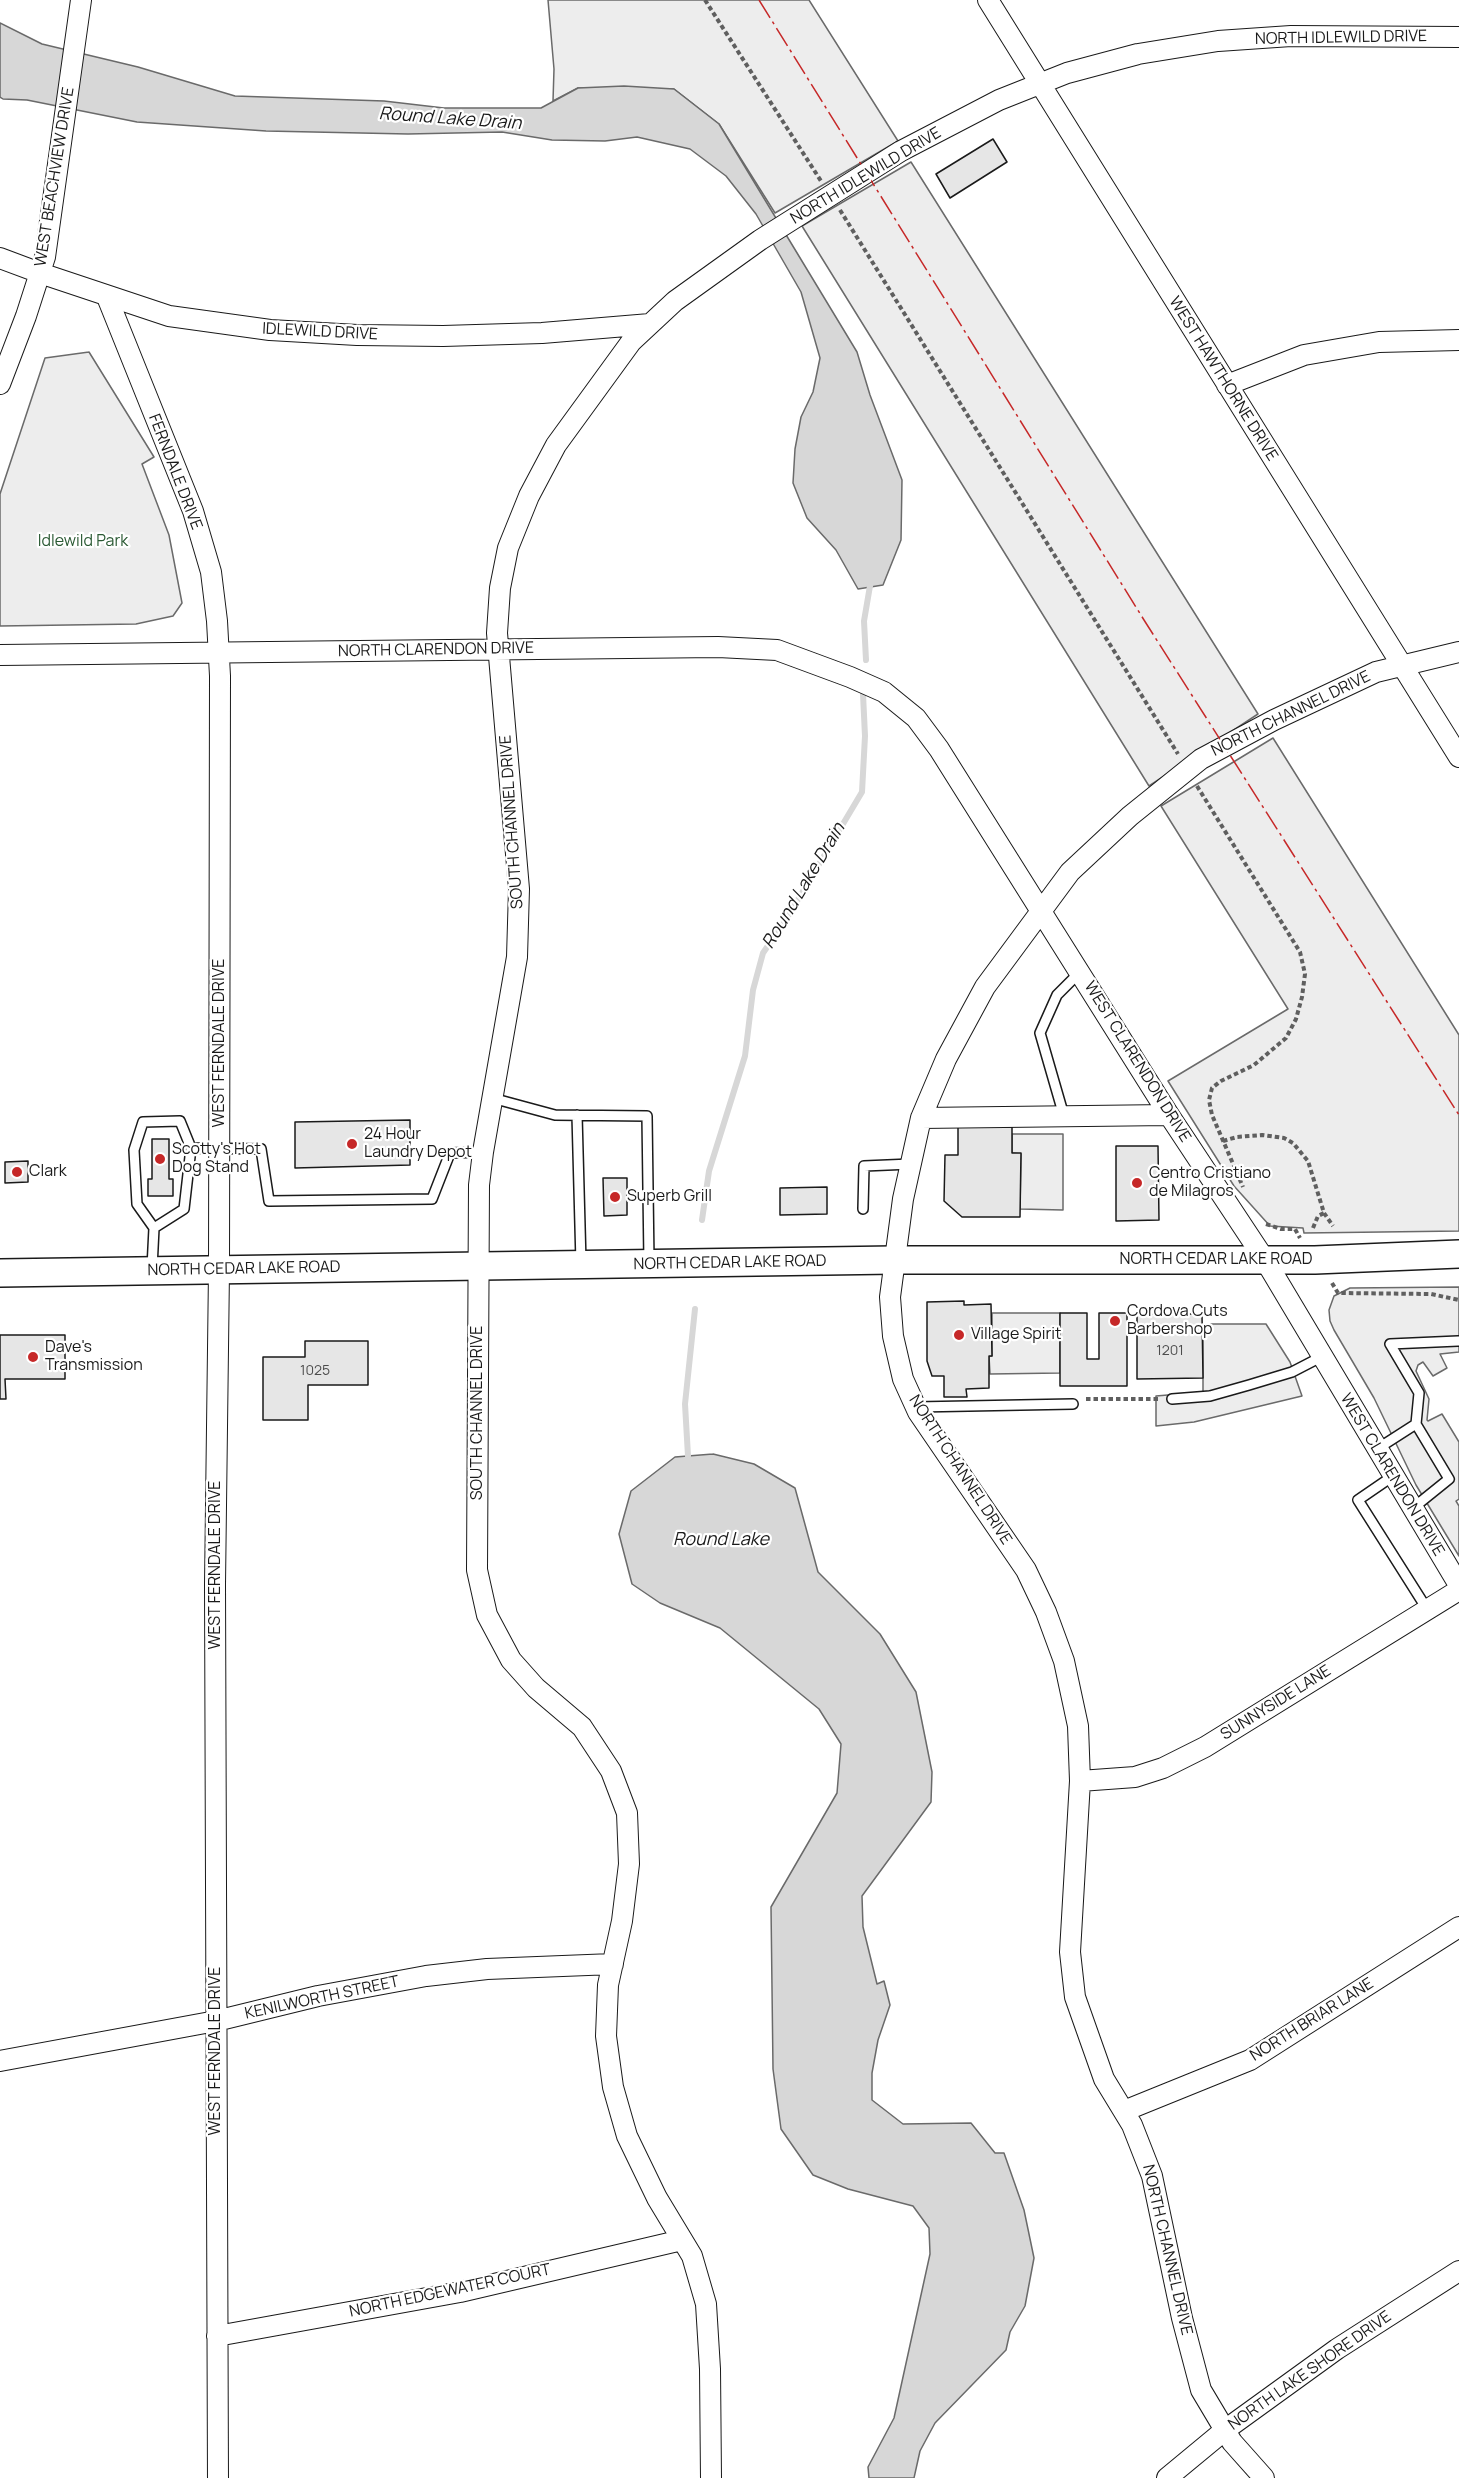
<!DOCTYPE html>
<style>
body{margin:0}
canvas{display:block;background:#fff}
</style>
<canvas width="1459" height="2478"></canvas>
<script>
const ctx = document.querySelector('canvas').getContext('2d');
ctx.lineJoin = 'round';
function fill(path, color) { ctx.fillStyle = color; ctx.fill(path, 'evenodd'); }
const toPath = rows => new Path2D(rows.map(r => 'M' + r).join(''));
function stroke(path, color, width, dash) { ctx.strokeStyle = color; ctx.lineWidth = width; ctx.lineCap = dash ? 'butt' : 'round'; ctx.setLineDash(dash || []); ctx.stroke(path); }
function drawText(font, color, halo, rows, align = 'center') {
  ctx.font = font + ' Manrope,sans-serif'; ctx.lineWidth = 4.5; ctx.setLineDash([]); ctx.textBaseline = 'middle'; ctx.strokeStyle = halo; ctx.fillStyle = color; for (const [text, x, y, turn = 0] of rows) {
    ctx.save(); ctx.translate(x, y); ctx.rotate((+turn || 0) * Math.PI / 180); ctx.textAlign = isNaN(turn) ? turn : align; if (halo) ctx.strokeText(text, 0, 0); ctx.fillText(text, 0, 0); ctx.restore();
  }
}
const built = toPath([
 [548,0,809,0,898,141,775,213,719,124,674,89,578,88,553,101,554,69,548,0],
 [911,162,1258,714,1149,786,802,226,911,162],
 [89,352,154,457,142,464,169,535,182,603,173,616,136,624,0,626,0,494,45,358,89,352],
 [1273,738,1459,1035,1459,1231,1304,1233,1303,1228,1270,1226,1234,1186,1168,1081,1288,1009,1161,806,1273,738],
 [1012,1134,1063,1134,1063,1210,1020,1209,1021,1154,1012,1153,1012,1134],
 [1459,1287,1459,1352,1440,1354,1447,1368,1433,1376,1423,1362,1418,1365,1416,1371,1429,1399,1427,1420,1428,1421,1442,1414,1459,1442,1459,1499,1456,1501,1459,1506,1459,1556,1416,1485,1374,1398,1334,1330,1330,1321,1329,1310,1334,1296,1350,1288,1459,1287],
 [992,1313,1060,1313,1060,1373,990,1374,989,1356,992,1356,992,1313],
 [1203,1324,1266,1324,1290,1362,1302,1396,1194,1422,1156,1426,1156,1396,1203,1392,1203,1324]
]);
fill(built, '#ededed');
stroke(built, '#6a6a6a', 1.5);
const water = toPath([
 [0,23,42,44,138,67,235,96,384,101,444,108,541,108,578,88,624,86,674,89,719,124,857,352,870,395,902,480,901,540,883,585,858,589,836,550,807,518,793,483,795,449,801,417,813,392,820,358,801,292,756,214,726,176,690,149,637,137,605,141,552,140,502,132,408,134,266,131,137,122,27,100,3,99,0,97,0,23],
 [713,1454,754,1464,795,1488,818,1572,880,1634,916,1692,932,1772,931,1802,862,1896,863,1927,877,1984,884,1981,890,2005,878,2040,872,2073,872,2100,903,2124,971,2123,995,2153,1004,2153,1024,2210,1034,2258,1025,2306,1010,2332,1006,2350,935,2423,920,2451,914,2478,869,2478,868,2467,894,2418,930,2254,929,2228,913,2206,848,2189,813,2175,781,2129,773,2069,771,1907,837,1793,841,1744,819,1709,720,1628,660,1603,632,1584,619,1534,631,1491,675,1457,713,1454]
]);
fill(water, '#d7d7d7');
stroke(water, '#6a6a6a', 1.5);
stroke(toPath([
 [866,660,864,621,871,580],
 [702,1220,709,1171,745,1056,753,990,763,953,787,918,862,792,865,736,863,694],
 [688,1456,685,1404,695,1309]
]), '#d7d7d7', 6);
const building = toPath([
 [993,139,1007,162,950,198,936,174,993,139],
 [410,1120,410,1165,295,1168,295,1122,410,1120],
 [958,1127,1012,1127,1012,1153,1021,1153,1020,1217,962,1217,944,1201,945,1155,958,1155,958,1127],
 [152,1139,169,1139,169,1179,173,1179,173,1196,148,1196,148,1179,152,1179,152,1139],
 [1116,1146,1158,1146,1159,1220,1116,1221,1116,1146],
 [28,1161,28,1182,5,1183,5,1162,28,1161],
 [603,1178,627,1178,627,1215,604,1216,603,1178],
 [827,1187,827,1214,780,1215,780,1188,827,1187],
 [964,1301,964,1305,991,1304,992,1356,989,1356,989,1388,966,1389,967,1397,944,1397,944,1376,932,1376,927,1361,927,1302,964,1301],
 [1060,1313,1087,1313,1087,1359,1099,1359,1099,1313,1127,1313,1127,1386,1060,1386,1060,1313],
 [1137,1314,1202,1314,1203,1378,1137,1379,1137,1314],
 [0,1335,65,1335,65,1379,5,1379,6,1399,0,1399,0,1335],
 [305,1341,368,1341,368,1385,308,1385,308,1420,263,1420,263,1357,305,1357,305,1341]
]);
fill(building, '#e6e6e6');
stroke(building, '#1a1a1a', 1.5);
const lane = toPath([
 [492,1098,555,1115,647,1116,649,1262],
 [577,1115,581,1263],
 [1064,1116,1040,1033,1057,995,1080,972],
 [191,1148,261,1149,269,1201,432,1199,450,1153,483,1152],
 [863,1209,864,1166,911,1164],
 [152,1268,154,1228,137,1204,134,1150,143,1122,180,1121,191,1148,184,1209,154,1228],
 [1172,1399,1210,1396,1249,1385,1292,1372,1321,1357],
 [916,1407,1073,1404],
 [1377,1449,1416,1424],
 [1393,1476,1358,1500,1427,1609],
 [1413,1508,1449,1479,1416,1424,1419,1393,1390,1344,1458,1341]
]);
const street = toPath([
 [988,0,1459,757],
 [0,258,40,273,169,316,270,330,357,335,443,336,542,333,650,324],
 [107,297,193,511,211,572,217,621,220,676,219,1270,215,1584,218,2478],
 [0,384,26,316,45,257,81,0],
 [1227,385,1304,355,1379,342,1459,340],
 [0,655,718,647,777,650,850,677,884,692,916,718,939,749,1169,1115,1265,1260,1459,1585],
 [921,1118,1169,1115],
 [1080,1781,1135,1777,1163,1768,1205,1747,1459,1590],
 [0,2061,216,2021,318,1996,426,1976,487,1969,613,1964],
 [1124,2111,1250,2060,1459,1927],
 [217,2336,460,2292,682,2240],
 [711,2478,710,2369,706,2304,692,2256,657,2198,627,2136,613,2087,606,2036,608,1985,622,1921,629,1864,627,1813,611,1771,582,1727,536,1688,511,1660,487,1615,477,1570,479,1185,483,1152,517,957,519,889,497,633,500,588,508,548,529,496,556,445,631,342,675,301,760,240,901,151,999,100,1067,73,1138,54,1218,41,1291,36,1459,37],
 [1167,2478,1225,2430,1337,2349,1459,2271],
 [1264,2478,1232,2442,1201,2390,1182,2318,1152,2176,1132,2125,1104,2079,1075,1997,1070,1952,1080,1781,1078,1726,1064,1661,1046,1612,1026,1570,918,1412,903,1379,893,1336,890,1297,903,1199,921,1118,946,1059,985,987,1070,872,1130,816,1201,759,1274,720,1376,672,1459,652]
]);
const secondary = toPath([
 [0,1273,894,1260,1315,1260,1459,1254]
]);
stroke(lane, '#1a1a1a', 12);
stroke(street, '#1a1a1a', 22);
stroke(secondary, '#1a1a1a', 30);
stroke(toPath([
 [705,0,821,181],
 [840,210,1178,754],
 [1197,786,1300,952,1305,974,1302,997,1296,1019,1286,1038,1254,1065,1221,1081,1212,1088,1209,1100,1212,1115,1243,1187],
 [1223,1141,1237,1137,1262,1135,1284,1138,1293,1143,1308,1161,1324,1213,1333,1226],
 [1266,1224,1281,1229,1295,1229,1300,1238],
 [1313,1228,1318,1216,1324,1213],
 [1332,1283,1338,1293,1431,1294,1459,1300],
 [1086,1399,1159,1399]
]), '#5f5f5f', 4, [4.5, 3]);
stroke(lane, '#fff', 9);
stroke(street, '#fff', 20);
stroke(secondary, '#fff', 27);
stroke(toPath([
 [759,0,1144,620,1459,1115]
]), '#c62828', 1.5, [21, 4.5, 3, 4.5]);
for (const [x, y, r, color] of [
 [352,1144,6,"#c62828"],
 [160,1159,6,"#c62828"],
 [17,1172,6,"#c62828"],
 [1137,1183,6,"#c62828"],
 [615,1197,6,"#c62828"],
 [1115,1321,6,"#c62828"],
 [959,1335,6,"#c62828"],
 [33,1357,6,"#c62828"]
]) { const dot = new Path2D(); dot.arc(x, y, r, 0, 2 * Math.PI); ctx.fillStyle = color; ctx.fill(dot); stroke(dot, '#fff', 2); }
drawText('14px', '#4d4d4d', null, [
 ["1201",1170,1351],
 ["1025",315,1371]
]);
drawText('16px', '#1a1a1a', '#fff', [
 ["NORTH IDLEWILD DRIVE",1341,38,-1],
 ["NORTH IDLEWILD DRIVE",866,176,-31],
 ["WEST BEACHVIEW DRIVE",55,177,-81],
 ["IDLEWILD DRIVE",320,332,3],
 ["WEST HAWTHORNE DRIVE",1223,379,58],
 ["FERNDALE DRIVE",175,472,69],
 ["NORTH CLARENDON DRIVE",436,650,-1],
 ["NORTH CHANNEL DRIVE",1291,714,-26],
 ["SOUTH CHANNEL DRIVE",512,822,-94],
 ["WEST FERNDALE DRIVE",220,1043,-90],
 ["WEST CLARENDON DRIVE",1137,1062,58],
 ["NORTH CEDAR LAKE ROAD",1216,1260],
 ["NORTH CEDAR LAKE ROAD",730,1263,-1],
 ["NORTH CEDAR LAKE ROAD",244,1269,-1],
 ["SOUTH CHANNEL DRIVE",478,1413,-90],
 ["NORTH CHANNEL DRIVE",960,1470,57],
 ["WEST CLARENDON DRIVE",1392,1475,59],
 ["WEST FERNDALE DRIVE",216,1565,-90],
 ["SUNNYSIDE LANE",1276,1703,-32],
 ["KENILWORTH STREET",322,1998,-12],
 ["NORTH BRIAR LANE",1312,2020,-32],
 ["WEST FERNDALE DRIVE",216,2051,-90],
 ["NORTH CHANNEL DRIVE",1167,2250,77],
 ["NORTH EDGEWATER COURT",450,2291,-12],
 ["NORTH LAKE SHORE DRIVE",1310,2371,-35]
]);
drawText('16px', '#2b5a34', '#fff', [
 ["Idlewild Park",83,542]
]);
drawText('16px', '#1a1a1a', '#fff', [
 ["24 Hour",364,1135],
 ["Laundry Depot",364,1153],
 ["Scotty's Hot",172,1150],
 ["Dog Stand",172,1168],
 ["Clark",29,1172],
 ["Centro Cristiano",1149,1174],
 ["de Milagros",1149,1192],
 ["Superb Grill",627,1197],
 ["Cordova Cuts",1127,1312],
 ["Barbershop",1127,1330],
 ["Village Spirit",971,1335],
 ["Dave's",45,1348],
 ["Transmission",45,1366]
], 'left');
drawText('italic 18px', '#1a1a1a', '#fff', [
 ["Round Lake Drain",450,119,4],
 ["Round Lake Drain",804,886,-59],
 ["Round Lake",721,1540]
]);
</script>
